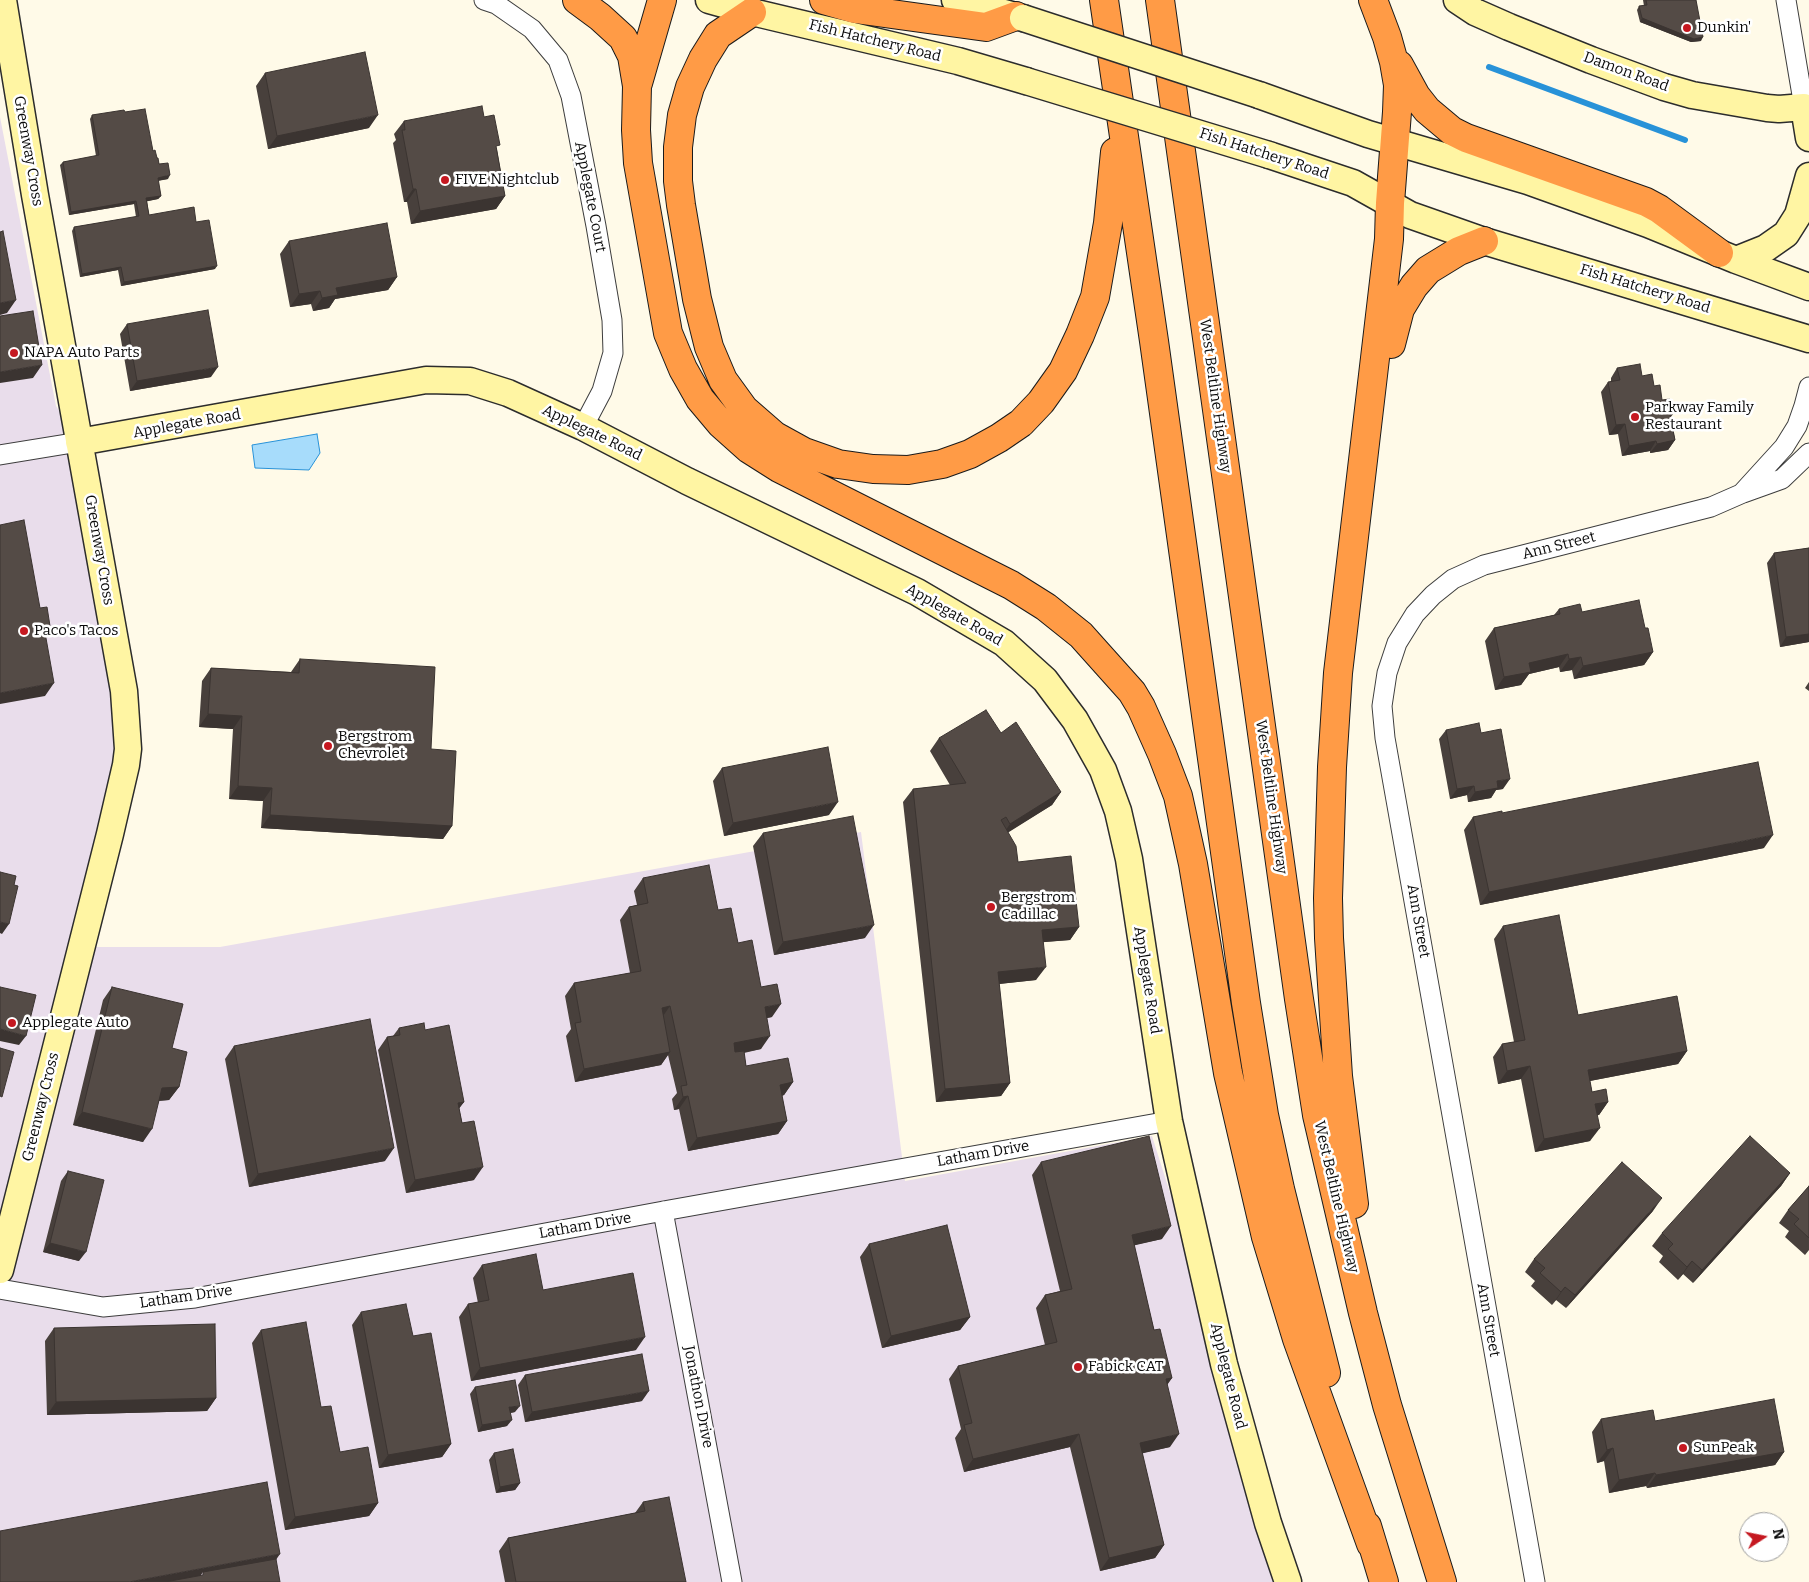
<!DOCTYPE html>
<style>
body{margin:0}
#map{position:relative;width:1809px;height:1582px;overflow:hidden;background:#fffae8;font-family:Bitter,serif}
canvas{display:block}
.north{position:absolute;left:1739px;top:1512px;width:50px;height:50px;box-sizing:border-box;background:#fff;border:1px solid #9d9d9d;border-radius:50%;rotate:79deg;font-size:14px;font-weight:700;line-height:20px;text-align:center;color:#0a0a0a}
.north::after{content:'';display:block;margin:auto;width:18px;height:22px;background:#c51820;clip-path:polygon(50% 0,100% 100%,50% 72%,0 100%)}
</style>
<div id="map">
<canvas width="1809" height="1582"></canvas>
<div class="north">N</div>
</div>
<script>
const ctx = document.querySelector('canvas').getContext('2d');
ctx.lineJoin = 'round';
function fill(path, color) { ctx.fillStyle = color; ctx.fill(path, 'evenodd'); }
const toPath = rows => new Path2D(rows.map(r => 'M' + r).join(''));
function stroke(path, color, width, dash) { ctx.strokeStyle = color; ctx.lineWidth = width; ctx.lineCap = dash ? 'butt' : 'round'; ctx.setLineDash(dash || []); ctx.stroke(path); }
function drawText(font, color, halo, rows, align = 'center') {
  ctx.font = font + ' Bitter,serif'; ctx.lineWidth = 5; ctx.setLineDash([]); ctx.textBaseline = 'middle'; ctx.strokeStyle = halo; ctx.fillStyle = color; for (const [text, x, y, turn = 0] of rows) {
    ctx.save(); ctx.translate(x, y); ctx.rotate((+turn || 0) * Math.PI / 180); ctx.textAlign = isNaN(turn) ? turn : align; if (halo) ctx.strokeText(text, 0, 0); ctx.fillText(text, 0, 0); ctx.restore();
  }
}
fill(toPath([
 [0,117,56,406,79,442,128,749,82,947,220,947,861,832,905,1181,1152,1136,1224,1364,1288,1582,0,1582]
]), '#e9ddeb');
const water = toPath([
 [317,434,320,453,309,470,255,468,252,445,317,434]
]);
fill(water, '#a7dcfb');
stroke(water, '#2892d8', 1);
stroke(toPath([
 [1489,67,1685,140]
]), '#2892d8', 6);
const street = toPath([
 [484,0,496,4,532,29,558,60,571,96,596,226,612,320,613,353,602,391,583,427],
 [1786,0,1804,107],
 [0,455,79,442],
 [1743,492,1784,447,1797,426,1804,406,1809,387],
 [663,1211,732,1582],
 [0,1289,103,1307,195,1298,669,1210,1169,1121],
 [1535,1582,1385,738,1382,706,1387,673,1397,643,1415,614,1433,595,1453,579,1484,565,1711,507,1743,493,1782,479,1809,453]
]);
const secondary = toPath([
 [709,0,752,12,958,61,1026,81],
 [955,0,1023,18],
 [1457,0,1475,12,1509,27,1591,60,1664,87,1692,95,1767,108,1779,109,1804,107,1809,138],
 [1259,95,1368,134,1528,181,1648,224,1736,260,1809,287],
 [1269,155,1353,183,1410,215,1484,241,1809,339],
 [1736,260,1766,248,1786,234,1798,215,1809,176],
 [79,442,426,380,470,381,508,393,583,427,687,481,917,592,1004,643,1045,680,1075,720,1103,770,1118,811,1129,859,1169,1121,1224,1364,1268,1523,1288,1582],
 [0,1270,110,834,126,765,128,749,124,691,35,195,3,0]
]);
const highway = toPath([
 [577,0,600,17,623,38,632,56,637,86,636,130,638,163,668,333,683,369,700,399,721,424,749,449,779,468,1011,585,1046,607,1081,635,1132,692,1141,707,1162,754,1178,796,1193,864,1228,1073,1266,1237,1297,1339,1371,1544],
 [824,0,855,9,986,27,1016,16],
 [1104,0,1154,341,1246,1003,1264,1115,1280,1189,1326,1373],
 [1160,0,1299,999,1317,1115,1363,1313,1387,1405,1442,1582],
 [752,12,718,35,703,59,690,87,682,115,678,147,678,181,681,205,697,299,709,347,723,380,744,409,775,436,804,452,838,464,873,469,908,470,942,464,970,454,999,438,1021,423,1041,402,1063,371,1080,335,1095,297,1108,223,1115,152],
 [1399,65,1416,96,1427,110,1452,131,1466,138,1646,202,1659,209,1719,253],
 [638,83,662,0],
 [1391,344,1400,309,1414,286,1428,270,1459,251,1484,241],
 [1354,1204,1338,1076,1329,938,1328,898,1332,767,1338,673,1389,239,1390,203,1397,112,1398,85,1394,62,1387,37,1373,0],
 [1367,1526,1384,1582]
]);
stroke(street, '#3d3d3d', 21);
stroke(secondary, '#2c2c2c', 29);
stroke(highway, '#1b1b1b', 30);
stroke(street, '#fff', 19);
stroke(secondary, '#fff5a3', 26);
stroke(highway, '#ff9b46', 28);
const secondaryBridge = toPath([
 [1023,18,1259,95],
 [1026,81,1269,155]
]);
stroke(secondaryBridge, '#2c2c2c', 29, []);
stroke(secondaryBridge, '#fff5a3', 26);
fill(toPath([
 [1643,0,1696,0,1701,41,1691,42,1640,22,1637,10,1639,6,1644,6],
 [265,73,369,128,268,149,256,86],
 [125,112,153,151,157,158,159,164,168,179,158,181,161,196,158,199,147,201,149,215,196,222,215,269,121,286,118,270,80,277,72,231,74,227,136,217,134,204,69,215,60,165,63,162,96,156,90,119,92,115],
 [484,117,497,150,505,196,496,209,411,224,407,202,404,202,393,143,396,140,394,134,404,121],
 [289,241,397,277,388,290,335,299,329,308,313,311,311,304,290,307,280,254],
 [127,324,211,377,130,391,120,334],
 [1617,368,1642,376,1654,386,1662,400,1673,414,1671,417,1675,440,1668,450,1650,453,1650,451,1622,456,1618,434,1609,435,1601,392,1608,382,1611,382,1611,378],
 [1809,548,1809,642,1780,647,1767,563,1774,553],
 [1559,609,1582,612,1645,628,1653,652,1644,665,1574,679,1572,670,1560,672,1559,667,1529,674,1521,685,1495,690,1485,641,1494,628,1554,615],
 [300,659,431,749,452,826,443,839,261,828,263,801,229,799,233,729,199,727,202,681,211,668,291,672],
 [1809,682,1809,691,1805,688],
 [1446,730,1481,733,1503,789,1496,790,1491,798,1468,802,1467,795,1450,799,1439,739],
 [1001,733,1061,792,1052,805,1008,832,1018,862,1079,927,1070,940,1043,942,1036,980,999,984,1010,1083,1001,1096,936,1102,903,802,913,789,950,785,930,751,939,738],
 [722,768,829,815,724,836,713,781],
 [1502,813,1764,848,1480,905,1464,830,1473,817],
 [763,833,865,938,774,955,753,846],
 [643,878,718,910,738,943,761,987,772,1017,767,1018,761,1049,744,1053,746,1066,793,1082,784,1095,782,1096,787,1121,778,1134,688,1151,679,1109,674,1110,672,1099,677,1093,668,1055,661,1065,575,1082,566,1036,571,1029,565,996,574,983,630,973,620,920,629,907,637,905,634,891],
 [1503,926,1578,1015,1687,1051,1678,1064,1590,1081,1592,1092,1608,1102,1599,1115,1597,1115,1590,1141,1535,1152,1521,1079,1498,1084,1493,1057,1502,1044,1514,1042,1494,939],
 [112,987,172,1048,179,1087,169,1100,159,1101,143,1142,73,1125,103,1000],
 [399,1028,425,1030,464,1102,459,1108,474,1180,406,1193,378,1050,387,1037,393,1036],
 [234,1046,385,1161,249,1187,225,1059],
 [1041,1162,1162,1239,1134,1245,1154,1330,1172,1378,1167,1384,1170,1447,1142,1453,1164,1545,1155,1558,1100,1571,1070,1447,964,1472,955,1438,961,1429,949,1379,958,1366,1045,1345,1036,1308,1045,1295,1060,1291,1032,1175],
 [68,1171,79,1261,43,1252,61,1181],
 [1790,1173,1781,1186,1693,1283,1683,1274,1678,1280,1659,1262,1663,1256,1652,1246,1662,1233],
 [1809,1186,1809,1250,1805,1255,1785,1237,1789,1231,1779,1223,1788,1210],
 [1653,1211,1566,1308,1556,1300,1552,1305,1531,1286,1535,1281,1525,1272,1534,1259],
 [869,1244,970,1317,960,1330,882,1348,860,1257],
 [482,1265,543,1290,636,1350,471,1381,459,1317,468,1304,478,1303,473,1278],
 [361,1312,413,1336,451,1444,442,1457,379,1468,352,1325],
 [54,1328,216,1398,207,1411,47,1415,45,1341],
 [261,1330,321,1407,340,1452,378,1503,369,1516,285,1530,252,1343],
 [525,1375,642,1401,525,1422,518,1385],
 [475,1387,515,1412,510,1413,507,1426,478,1432,470,1394],
 [1601,1419,1655,1421,1784,1452,1775,1465,1647,1488,1646,1486,1609,1493,1604,1461,1597,1463,1592,1432],
 [494,1453,520,1483,515,1490,496,1493,489,1460],
 [643,1502,686,1582,505,1582,499,1551,508,1538,635,1513]
]), '#48403c');
fill(toPath([
 [1642,18,1703,37,1701,41,1691,42,1640,22],
 [378,115,369,128,268,149,277,136],
 [170,175,168,179,155,181,158,178],
 [413,189,416,189,407,202,404,202],
 [161,196,158,199,144,202,146,198],
 [505,196,496,209,411,224,420,211],
 [136,201,134,204,69,215,71,212],
 [217,266,215,269,121,286,124,282],
 [121,267,118,270,80,277,82,274],
 [397,277,388,290,335,299,329,308,313,311,322,298,336,288],
 [320,291,311,304,290,307,299,294],
 [16,300,7,313,0,315,0,303],
 [42,365,33,378,0,383,0,372],
 [218,367,211,377,130,391,137,381],
 [1625,424,1618,434,1609,435,1616,425],
 [1675,440,1668,450,1650,453,1657,444],
 [1656,441,1650,451,1622,456,1629,446],
 [50,626,41,639,44,627],
 [1809,634,1809,642,1780,647,1786,637],
 [1653,652,1644,665,1574,679,1583,666],
 [1568,654,1559,667,1529,674,1521,685,1495,690,1504,677,1529,663],
 [1581,657,1572,670,1560,672,1569,659],
 [54,683,45,696,0,704,0,693],
 [208,714,242,716,233,729,199,727],
 [1510,779,1503,789,1496,790,1491,798,1468,802,1475,792,1497,781],
 [238,786,272,788,263,801,229,799],
 [1474,786,1467,795,1450,799,1457,789],
 [1061,792,1052,805,1001,837,1010,824],
 [838,802,829,815,724,836,733,823],
 [270,815,452,826,443,839,261,828],
 [1773,835,1764,848,1480,905,1489,892],
 [0,922,9,924,2,934,0,933],
 [874,925,865,938,774,955,783,942],
 [1079,927,1070,940,1033,943,1042,930],
 [1046,967,1036,980,989,985,998,972],
 [781,1004,772,1017,756,1020,765,1007],
 [670,1006,661,1019,662,1008],
 [0,1029,26,1036,19,1045,0,1041],
 [770,1036,761,1049,725,1056,734,1043],
 [1687,1051,1678,1064,1579,1083,1588,1070],
 [670,1052,661,1065,575,1082,584,1069],
 [1530,1066,1521,1079,1498,1084,1507,1071],
 [793,1082,784,1095,770,1098,780,1085],
 [1010,1083,1001,1096,936,1102,945,1089],
 [179,1087,169,1100,153,1101,162,1088],
 [688,1096,679,1109,674,1110,683,1097],
 [464,1102,455,1114,458,1103],
 [1608,1102,1599,1115,1586,1117,1595,1104],
 [82,1112,152,1129,143,1142,73,1125],
 [787,1121,778,1134,688,1151,697,1138],
 [1600,1128,1590,1141,1535,1152,1544,1139],
 [394,1148,385,1161,249,1187,258,1174],
 [483,1167,474,1180,406,1193,415,1180],
 [1790,1173,1781,1186,1693,1283,1702,1270],
 [1662,1198,1653,1211,1566,1308,1575,1295],
 [1171,1226,1162,1239,1123,1248,1132,1235],
 [50,1243,86,1252,79,1261,43,1252],
 [1692,1261,1683,1274,1678,1280,1687,1267],
 [1565,1287,1556,1300,1552,1305,1561,1292],
 [970,1317,960,1330,882,1348,891,1336],
 [645,1337,636,1350,471,1381,480,1368],
 [1172,1378,1163,1391,1166,1379],
 [649,1391,642,1401,525,1422,532,1412],
 [216,1398,207,1411,47,1415,56,1402],
 [520,1406,515,1412,505,1414,509,1407],
 [512,1420,507,1426,478,1432,482,1425],
 [1079,1434,1070,1447,964,1472,973,1459],
 [1179,1434,1170,1447,1131,1456,1140,1443],
 [451,1444,442,1457,379,1468,388,1455],
 [1613,1448,1604,1461,1597,1463,1607,1450],
 [1784,1452,1775,1465,1647,1488,1656,1475],
 [1655,1473,1646,1486,1609,1493,1619,1480],
 [520,1483,515,1490,496,1493,500,1487],
 [378,1503,369,1516,285,1530,295,1517],
 [1164,1545,1155,1558,1100,1571,1109,1558],
 [280,1554,271,1567,203,1575,203,1572,197,1581,190,1582,129,1582]
]), '#3b3431');
const building = toPath([
 [1646,0,1696,0,1703,37,1694,39,1642,18,1639,6,1647,5,1646,0],
 [365,52,378,115,277,136,265,73,365,52],
 [482,106,484,117,494,115,500,145,496,146,505,196,420,211,416,189,413,189,402,130,405,130,404,121,482,106],
 [145,109,153,151,155,150,157,158,158,158,159,164,168,163,170,175,158,178,161,196,146,198,149,215,194,207,196,222,209,220,217,266,124,282,121,267,82,274,74,227,139,216,136,201,71,212,63,162,99,155,92,115,124,110,125,112,145,109],
 [387,223,397,277,336,288,338,295,322,298,320,291,299,294,289,241,387,223],
 [3,231,16,300,0,303,0,232,3,231],
 [208,310,218,367,137,381,127,324,208,310],
 [33,311,42,365,0,372,0,316,33,311],
 [1640,364,1642,376,1652,374,1654,386,1660,385,1662,400,1670,399,1673,414,1670,415,1675,440,1657,444,1656,441,1629,446,1625,424,1616,425,1608,382,1620,380,1617,368,1640,364],
 [24,520,40,608,47,607,50,626,44,627,54,683,0,693,0,525,24,520],
 [1809,548,1809,634,1786,637,1774,553,1809,548],
 [1639,600,1645,628,1648,628,1653,652,1583,666,1581,657,1569,659,1568,654,1529,663,1531,672,1504,677,1494,628,1560,614,1559,609,1580,604,1582,612,1639,600],
 [300,659,435,667,431,749,456,751,452,826,270,815,272,788,238,786,242,716,208,714,211,668,299,673,300,659],
 [986,710,1001,733,1016,722,1061,792,1010,824,1006,817,1001,820,1016,846,1018,862,1071,856,1079,927,1042,930,1046,967,998,972,1010,1083,945,1089,913,789,966,783,939,738,986,710],
 [1479,723,1481,733,1501,729,1510,779,1497,781,1498,788,1475,792,1474,786,1457,789,1446,730,1479,723],
 [828,747,838,802,733,823,722,768,828,747],
 [1758,762,1773,835,1489,892,1473,817,1502,811,1502,813,1758,762],
 [853,816,874,925,783,942,763,833,853,816],
 [709,865,718,910,731,908,738,943,752,940,761,987,777,984,781,1004,765,1007,770,1036,734,1043,735,1052,744,1051,746,1066,788,1058,793,1082,780,1085,787,1121,697,1138,688,1096,683,1097,681,1086,687,1085,670,1006,662,1008,670,1052,584,1069,575,1023,581,1022,574,983,641,971,629,907,648,903,643,878,709,865],
 [0,872,16,876,14,885,18,886,9,924,0,922,0,872],
 [1559,915,1578,1015,1677,996,1687,1051,1588,1070,1592,1092,1606,1089,1608,1102,1595,1104,1600,1128,1544,1139,1530,1066,1507,1071,1502,1044,1525,1040,1503,926,1559,915],
 [0,987,36,995,26,1036,0,1029,0,987],
 [112,987,183,1004,172,1048,187,1052,179,1087,162,1088,152,1129,82,1112,112,987],
 [370,1019,394,1148,258,1174,234,1046,370,1019],
 [424,1023,425,1030,449,1025,464,1102,458,1103,462,1123,474,1121,483,1167,415,1180,387,1037,400,1035,399,1028,424,1023],
 [0,1048,14,1052,2,1097,0,1096,0,1048],
 [1149,1136,1171,1226,1132,1235,1154,1330,1160,1329,1172,1378,1166,1379,1179,1434,1140,1443,1164,1545,1109,1558,1079,1434,973,1459,964,1425,972,1423,958,1366,1057,1342,1045,1295,1072,1289,1041,1162,1149,1136],
 [1750,1136,1790,1173,1702,1270,1692,1261,1687,1267,1668,1249,1673,1244,1662,1233,1750,1136],
 [1622,1162,1662,1198,1575,1295,1565,1287,1561,1292,1540,1273,1545,1268,1534,1259,1622,1162],
 [68,1171,104,1180,86,1252,50,1243,68,1171],
 [1809,1186,1809,1238,1794,1224,1799,1219,1788,1210,1809,1186],
 [947,1225,970,1317,891,1336,869,1244,947,1225],
 [536,1254,543,1290,633,1273,645,1337,480,1368,468,1304,489,1300,482,1265,536,1254],
 [406,1304,413,1336,431,1333,451,1444,388,1455,361,1312,406,1304],
 [306,1322,321,1407,331,1406,340,1452,368,1447,378,1503,295,1517,261,1330,306,1322],
 [215,1324,216,1398,56,1402,54,1328,215,1324],
 [642,1354,649,1391,532,1412,525,1375,642,1354],
 [515,1380,520,1406,509,1407,512,1420,482,1425,475,1387,515,1380],
 [1774,1399,1784,1452,1656,1475,1655,1473,1619,1480,1613,1448,1607,1450,1601,1419,1653,1410,1655,1421,1774,1399],
 [513,1449,520,1483,500,1487,494,1453,513,1449],
 [267,1482,280,1554,129,1582,0,1582,0,1531,267,1482],
 [669,1497,686,1582,516,1582,508,1538,645,1511,643,1502,669,1497],
 [276,1559,280,1582,165,1582,203,1575,203,1572,276,1559]
]);
fill(building, '#544b46');
stroke(building, '#3b3431', 1);
for (const [x, y, r, color] of [
 [1687,28,5,"#c51820"],
 [445,180,5,"#c51820"],
 [14,353,5,"#c51820"],
 [1635,417,5,"#c51820"],
 [24,631,5,"#c51820"],
 [328,746,5,"#c51820"],
 [991,907,5,"#c51820"],
 [12,1023,5,"#c51820"],
 [1078,1367,5,"#c51820"],
 [1683,1448,5,"#c51820"]
]) { const dot = new Path2D(); dot.arc(x, y, r, 0, 2 * Math.PI); ctx.fillStyle = color; ctx.fill(dot); stroke(dot, '#fff', 2); }
drawText('15px', '#0a0a0a', '#fff', [
 ["Dunkin'",1697,28],
 ["FIVE Nightclub",455,180],
 ["NAPA Auto Parts",24,353],
 ["Parkway Family",1645,408],
 ["Restaurant",1645,425],
 ["Paco's Tacos",34,631],
 ["Bergstrom",338,737],
 ["Chevrolet",338,754],
 ["Bergstrom",1001,898],
 ["Cadillac",1001,915],
 ["Applegate Auto",22,1023],
 ["Fabick CAT",1088,1367],
 ["SunPeak",1693,1448]
], 'left');
drawText('15px', '#0a0a0a', '#fff', [
 ["Fish Hatchery Road",875,41,14],
 ["Damon Road",1626,72,20],
 ["Greenway Cross",28,151,80],
 ["Fish Hatchery Road",1264,154,18],
 ["Applegate Court",590,197,79],
 ["Fish Hatchery Road",1645,289,17],
 ["West Beltline Highway",1215,396,82],
 ["Applegate Road",187,424,-10],
 ["Applegate Road",592,433,26],
 ["Ann Street",1559,546,-14],
 ["Greenway Cross",99,550,80],
 ["Applegate Road",954,615,30],
 ["West Beltline Highway",1271,797,82],
 ["Ann Street",1418,921,80],
 ["Applegate Road",1147,980,81],
 ["Greenway Cross",41,1107,-76],
 ["Latham Drive",983,1154,-10],
 ["West Beltline Highway",1336,1197,77],
 ["Latham Drive",585,1226,-10],
 ["Latham Drive",186,1297,-8],
 ["Ann Street",1488,1320,80],
 ["Applegate Road",1228,1376,76],
 ["Jonathon Drive",698,1397,79]
]);
</script>
